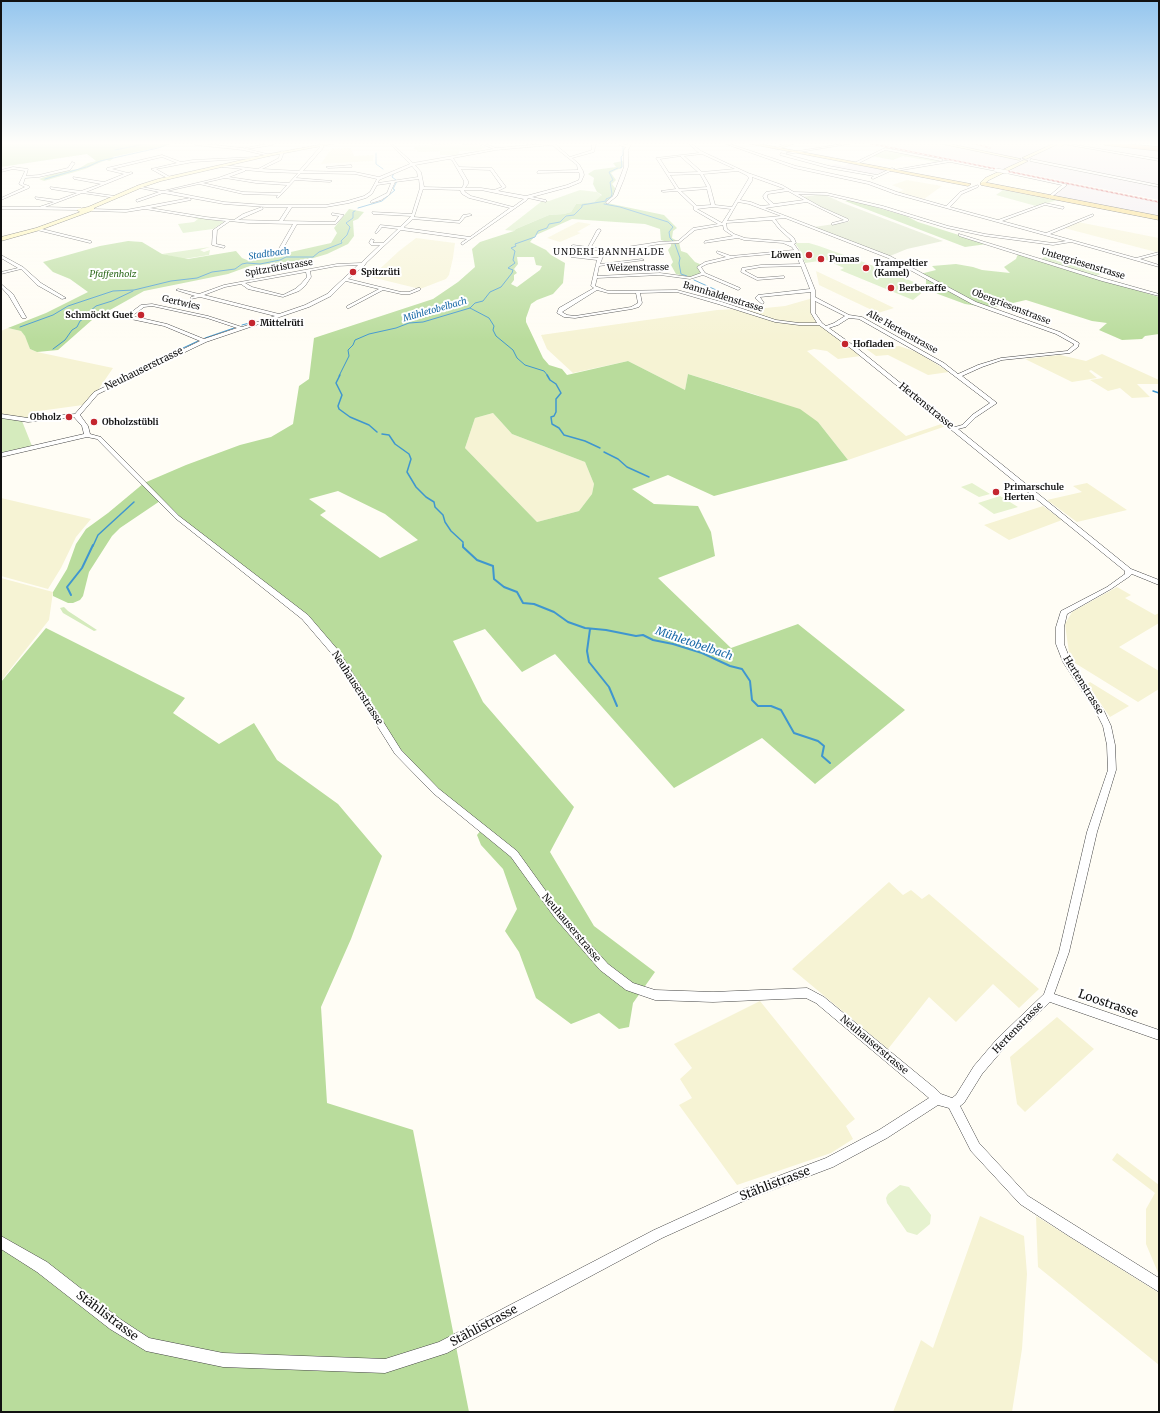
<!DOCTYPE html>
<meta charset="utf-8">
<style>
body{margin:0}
#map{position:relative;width:1160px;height:1413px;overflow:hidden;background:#fffdf5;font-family:Merriweather,serif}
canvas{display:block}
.frame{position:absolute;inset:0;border:2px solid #111;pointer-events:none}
</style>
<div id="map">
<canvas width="1160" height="1413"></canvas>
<div class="frame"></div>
</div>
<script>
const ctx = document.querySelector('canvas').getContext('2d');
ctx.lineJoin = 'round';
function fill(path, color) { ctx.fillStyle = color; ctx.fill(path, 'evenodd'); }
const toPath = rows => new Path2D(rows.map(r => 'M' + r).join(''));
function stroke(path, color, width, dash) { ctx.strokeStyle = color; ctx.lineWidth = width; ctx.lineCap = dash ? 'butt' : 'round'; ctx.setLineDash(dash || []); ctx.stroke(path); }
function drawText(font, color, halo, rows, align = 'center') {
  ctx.font = font + ' Merriweather,serif'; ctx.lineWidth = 4; ctx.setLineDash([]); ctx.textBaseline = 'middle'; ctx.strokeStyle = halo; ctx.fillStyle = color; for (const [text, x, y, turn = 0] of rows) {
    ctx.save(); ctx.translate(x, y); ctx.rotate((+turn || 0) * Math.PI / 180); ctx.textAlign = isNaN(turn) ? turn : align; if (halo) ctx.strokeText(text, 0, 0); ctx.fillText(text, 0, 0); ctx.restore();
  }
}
fill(toPath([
 [873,143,1099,143,1159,151,1159,200],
 [851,162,887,170,873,175,830,167,835,164,844,166],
 [1065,183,1159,202,1159,218,1049,198]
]), '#eee6ef');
fill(toPath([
 [351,148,354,156,374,155,373,161,321,164,331,149],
 [907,180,942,186,924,199,898,192,904,190,892,185],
 [578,222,591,224,577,232,581,233,560,242,547,238],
 [1078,222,1159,238,1159,251,1156,252,1064,228],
 [416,238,455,243,453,258,449,275,446,279,420,289,371,277,399,251],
 [816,271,865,294,894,308,878,313,819,285],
 [813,298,816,319,949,425,848,460,818,422,757,395,688,374,685,390,628,361,573,373,547,349,541,335,717,310,737,309,746,312,755,309,785,306],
 [814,349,827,351,838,359,861,356,944,423,906,436,807,351],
 [8,328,21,331,26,336,30,349,37,352,113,368,96,393,83,405,39,411,28,416,28,420,1,416,1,331],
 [876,346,880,349,899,346,917,352,949,372,928,375,888,355,876,356,865,348],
 [1102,354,1159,380,1158,384,1137,384,1150,397,1132,398,1120,388,1108,391,1090,380,1103,378,1091,370,1089,371,1097,378,1072,382,1025,359,1060,355,1086,361],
 [493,413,512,434,585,462,594,484,592,494,579,511,537,522,465,448,475,418],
 [1087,483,1127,510,1077,522,1047,500,1082,492,1073,486],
 [1,498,91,519,76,537,61,568,48,589,1,576],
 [1043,506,1062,520,1009,540,984,525],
 [1,578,53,592,49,620,1,681],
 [1117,587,1131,595,1125,598,1155,615,1159,613,1159,623,1119,647,1159,671,1159,689,1138,702,1070,660,1065,624,1072,612],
 [1090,682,1129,706,1110,717,1087,684],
 [889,882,903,895,911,890,922,899,929,894,1039,989,1019,1008,993,984,956,1022,929,997,888,1049,792,969],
 [760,1001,855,1119,846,1126,853,1139,831,1153,737,1185,679,1105,692,1098,680,1079,692,1068,674,1044],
 [1057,1017,1094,1049,1025,1112,1017,1104,1010,1057],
 [1117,1153,1159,1185,1159,1275,1146,1244,1146,1209,1155,1193,1112,1160],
 [980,1216,1024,1236,1027,1274,1022,1349,1012,1412,893,1412,921,1340,933,1348],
 [1036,1216,1159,1293,1159,1365,1038,1267]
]), '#f6f3d4');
fill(toPath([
 [890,150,941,161,936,162,903,156,893,160,872,156,883,151],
 [580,190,597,192,602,196,594,202,576,204,571,212,564,214,549,215,516,229,514,231,505,230,542,201,549,201],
 [1003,190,1058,200,1036,206,996,195],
 [197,217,222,221,224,222,213,229,183,233,178,224,194,222,198,219,195,219],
 [795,243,809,243,819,246,866,263,924,286,924,291,913,300,840,270,844,268,826,260,805,263,801,252],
 [210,247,213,247,210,247,200,250,204,252,210,250,209,255,184,259,162,254],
 [1052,253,1107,271,1094,277,1041,259],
 [1,418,22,421,32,446,1,453],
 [64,607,68,611,97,630,94,631,63,613,60,608]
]), '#d5ebbd');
fill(toPath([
 [1,143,172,143,165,146,112,157,114,158,110,161,106,160,85,169,44,181,39,179,59,172,78,169,88,163,96,161,87,154,1,167],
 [623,161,622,168,616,170,611,173,616,180,612,184,615,188,615,193,607,203,664,215,677,228,673,231,672,238,679,242,681,251,687,253,695,262,702,265,699,267,703,274,696,277,688,277,676,274,671,265,673,262,668,250,671,246,671,243,661,240,660,229,645,224,572,219,536,235,530,242,546,250,551,255,565,263,563,283,553,294,537,300,531,304,526,318,526,322,543,358,549,365,562,369,567,375,628,361,685,390,688,374,800,409,818,422,848,460,714,496,668,475,632,489,654,504,698,506,711,532,715,556,658,578,731,648,798,624,905,710,815,784,762,738,674,788,555,654,522,672,485,629,453,641,483,702,574,807,550,852,594,926,655,972,633,1003,629,1027,619,1029,599,1013,571,1024,536,998,519,952,505,931,517,909,503,869,481,845,477,835,482,829,398,752,335,652,305,617,200,536,160,501,120,528,112,536,89,572,83,596,80,600,73,603,68,603,53,596,53,592,67,569,76,544,86,529,108,513,144,483,186,465,240,445,271,437,293,424,299,386,309,379,314,338,433,299,458,282,475,267,472,249,480,242,514,231,516,229,549,215,564,214,571,212,576,204,594,202,602,195,597,192,593,184,594,178,588,174,594,170,616,167,613,163],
 [517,257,534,257,536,265,542,266,540,270,517,287,511,284,514,280,514,275,517,273,514,269,518,264],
 [493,413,512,434,585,462,594,484,592,494,579,511,537,522,465,448,475,418],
 [338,491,385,514,418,540,380,558,320,515,326,511,309,499],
 [851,200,906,216,918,222,987,244,965,247,845,201],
 [349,209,364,212,358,219,353,221,354,236,348,244,327,254,300,262,296,261,250,266,228,274,144,291,92,320,58,350,37,352,30,349,25,336,21,331,8,328,46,313,88,292,70,279,53,272,43,262,100,246,128,241,142,242,162,254,188,259,236,251,242,258,247,260,264,258,331,243,337,233,334,228],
 [1018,254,1159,297,1159,334,1145,336,1142,339,1122,340,1099,330,1107,323,1092,321,1026,300,991,308,965,304,938,294,926,287,926,277,920,274,936,270,932,266,956,264,973,267,982,270,1010,273,1004,267,1016,259],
 [46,628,185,698,173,713,219,744,254,723,277,760,338,804,382,856,351,939,321,1007,327,1103,413,1130,469,1412,1,1412,1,682]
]), '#b9dc9c');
fill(toPath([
 [823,194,843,203,943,241,907,249,890,256,814,227,848,222,850,220,822,208,802,197]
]), '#d9e3c4');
fill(toPath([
 [477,144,486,147,478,151,459,151,458,155,440,155,440,151,419,152,414,148,418,146,427,145],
 [972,483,990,494,979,497,961,487],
 [1000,496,1018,507,994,514,978,503],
 [900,1185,909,1187,931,1215,930,1224,917,1235,907,1232,887,1203,886,1198,888,1194]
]), '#e6f2cf');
stroke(toPath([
 [115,150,149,143],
 [376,153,376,164,383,169],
 [87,167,100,161,158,148,172,143],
 [620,168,622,167,621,157,623,155,623,147],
 [394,173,392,177,396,180],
 [45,179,86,167],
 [604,204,620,207,668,222,673,227,669,232,670,238,673,241],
 [358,208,382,201,395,190,393,189,397,181],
 [675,244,680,258,679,263,681,274,687,276],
 [694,280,736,299],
 [470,308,489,318,494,326,493,330,496,336,513,350,517,358,525,365,544,371,548,376],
 [242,325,253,322],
 [20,327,53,315,68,306,113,291,134,290,171,281,197,278,212,272,235,269,242,264,247,263,260,264,280,260,286,257,313,257,319,252,342,243,341,241,347,235,350,227,346,223,353,218,353,212,355,211],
 [205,338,234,328],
 [183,348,198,341],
 [53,349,65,340,72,330,77,327,80,321,88,316,90,311,96,306,112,301,133,291],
 [339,376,349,356,348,350,353,345,355,340,369,334,396,328,409,323,423,322,470,308,475,303,483,301,490,292,501,287,512,273,513,270,508,268,515,263,513,260,515,251,511,248,516,246,515,244,535,237,538,231,547,228,549,224,560,222,566,216,574,215,582,207,582,205,606,201,606,199,611,197,612,194,610,182,613,180,609,172,618,168]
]), '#3f96cf', 1);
stroke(toPath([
 [340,375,336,383,342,395,338,406,339,409,350,417,369,425,377,432],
 [547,375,550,380,556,384,561,393,556,399,556,412,554,416,551,417,552,424,559,428,564,435,585,441,600,448],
 [1153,391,1159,393],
 [382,434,389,435,395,444,409,454,411,459,407,472,416,487,426,497,434,502,435,507,443,515,445,522,451,531,463,542,463,546],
 [604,452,618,459,627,467,649,477],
 [93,546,98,535,134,502]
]), '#3f96cf', 1.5);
stroke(toPath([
 [463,545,463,547,477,560,493,566,494,579,504,587,517,592,523,603,534,604,554,612,568,622,585,628,606,630,636,636,643,635,653,640,673,644,702,653,730,666,742,669,750,681,752,700,758,706,771,706,781,710,794,733,818,741,824,746,822,756,830,763],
 [71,595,67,587,82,568,93,545],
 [590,629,587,651,589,662,609,687,617,706]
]), '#3f96cf', 2);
const street = toPath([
 [196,143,243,148,271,155,269,156,243,150,195,145,196,143],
 [272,143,273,145,247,149,245,148,272,143],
 [389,143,391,143,413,163,493,149,480,143,483,143,496,148,554,143,570,157,592,150,592,143,596,143,594,152,572,158,579,164,583,171,584,175,581,182,569,187,532,197,546,200,546,202,528,198,527,200,462,245,461,243,467,239,401,230,366,263,365,265,348,279,401,292,409,292,418,288,420,288,420,290,410,294,401,294,383,290,349,308,347,308,347,306,379,289,346,281,331,296,309,307,206,342,98,394,80,415,88,426,90,434,101,437,179,516,308,615,338,650,401,750,439,789,517,851,561,912,608,964,633,983,655,990,713,992,807,988,811,990,824,997,937,1090,941,1094,952,1098,956,1095,974,1066,997,1039,1044,994,1059,952,1087,832,1108,770,1107,745,1103,726,1097,714,1063,662,1056,644,1056,627,1061,611,1107,587,1125,574,1125,571,853,350,819,325,799,325,775,322,718,304,677,292,640,293,642,303,639,307,632,309,575,318,564,317,557,313,559,308,594,288,591,286,597,260,571,257,570,255,598,258,602,251,571,246,573,245,588,247,597,230,599,229,601,230,591,247,607,250,659,242,678,241,693,228,718,224,694,210,694,207,677,191,663,192,661,191,676,189,656,158,699,153,688,143,691,143,701,151,748,173,782,185,794,192,827,193,883,206,948,226,985,234,1053,243,1066,241,895,194,868,184,794,168,723,143,727,143,796,166,870,182,897,192,946,206,960,192,978,185,978,187,962,194,950,207,998,220,1045,203,1064,207,1063,209,1045,205,1002,221,1046,233,1093,214,1093,216,1050,234,1136,258,1159,252,1159,254,1140,259,1159,265,1159,267,1071,242,1053,245,985,236,947,228,881,208,827,195,798,194,821,207,848,219,848,221,832,225,832,223,844,220,807,202,765,208,890,256,976,302,1060,332,1079,343,1078,347,1070,353,1002,360,982,367,962,376,997,403,976,417,966,427,958,429,1131,569,1159,580,1159,585,1132,574,1130,576,1111,589,1067,614,1064,627,1064,644,1071,662,1104,711,1111,726,1115,745,1116,770,1097,832,1069,952,1054,994,1159,1030,1159,1040,1050,1002,1005,1047,982,1074,964,1103,960,1106,979,1143,1028,1196,1159,1278,1159,1292,1069,1236,1020,1204,971,1151,949,1108,938,1105,887,1138,833,1167,746,1200,662,1238,447,1353,385,1373,223,1367,146,1351,110,1329,37,1272,1,1249,1,1236,47,1262,120,1319,149,1338,223,1353,385,1359,439,1342,654,1230,744,1189,826,1158,879,1130,929,1098,816,1003,806,998,713,1002,655,1000,626,990,600,970,555,918,511,857,433,793,395,754,332,654,302,619,175,518,97,439,87,437,1,457,1,453,84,434,82,426,74,417,28,422,1,418,1,414,28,418,75,414,94,392,200,341,164,326,126,318,126,316,141,305,152,304,208,316,242,327,275,316,200,297,191,299,191,297,195,296,176,290,178,289,199,294,224,285,337,264,361,263,380,245,371,245,369,243,371,239,374,240,373,243,383,243,398,229,382,227,377,233,375,233,380,225,400,227,411,216,373,214,372,212,412,214,420,188,419,179,395,182,389,195,381,200,371,203,371,201,387,193,391,183,377,185,372,194,366,198,349,203,326,207,292,207,283,221,335,222,339,216,332,215,332,213,344,215,336,224,297,224,281,252,279,253,277,252,293,224,248,223,230,221,217,230,216,244,225,246,224,248,212,245,213,230,226,221,206,219,145,209,126,212,92,211,91,209,126,210,190,198,191,200,150,208,206,217,234,220,243,214,262,207,263,209,238,220,279,221,288,207,266,207,224,204,163,193,137,202,136,200,159,192,135,187,137,186,163,191,218,178,243,169,222,167,223,165,258,169,279,158,280,152,282,151,284,152,281,160,262,169,299,171,320,147,319,145,321,144,324,147,303,171,355,172,379,177,410,164,389,143],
 [552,145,577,165,578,170,538,171,537,173,579,172,580,175,579,180,567,185,526,196,498,191,506,187,492,168,459,167,453,158,496,150,552,145],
 [702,154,735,169,702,172,684,156,702,154],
 [681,156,681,157,698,172,669,173,660,159,681,156],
 [449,159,452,160,464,181,464,184,462,188,424,187,421,172,415,165,449,159],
 [412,166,417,172,418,177,378,183,379,180,412,166],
 [461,169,490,170,502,187,494,190,481,188,465,188,468,184,468,181,461,169],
 [245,170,267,172,298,173,289,183,256,181,229,177,245,171,245,170],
 [738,171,746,175,749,178,732,207,715,205,710,186,703,174,738,171],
 [301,173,355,174,377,179,370,192,364,196,347,201,326,205,266,205,224,202,167,191,199,184,243,194,278,195,276,197,278,198,295,180,330,182,332,181,296,178,301,173],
 [700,174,707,187,679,189,670,175,700,174],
 [752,177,780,187,785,189,766,192,763,196,764,199,770,205,761,206,751,202,740,200,752,181,752,177],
 [225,178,256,183,287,185,280,193,243,192,203,183,225,178],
 [423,189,460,190,462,194,469,198,510,208,470,237,405,228,404,227,413,219,460,223,465,217,472,215,470,214,463,215,459,221,414,217,423,189],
 [707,189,711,205,697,206,681,191,707,189],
 [464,190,481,190,524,199,513,207,471,196,465,192,464,190],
 [788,191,804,200,774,204,768,199,767,196,768,194,788,191],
 [738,202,749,204,781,216,727,221,738,202],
 [713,207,731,209,722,223,697,209,713,207],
 [785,218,888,258,972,304,1056,334,1074,344,1074,345,1067,351,1001,358,978,365,958,374,944,363,862,317,849,315,815,297,815,290,805,265,799,251,794,244,796,243,794,238,781,227,775,219,785,218],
 [772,220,779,229,790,239,792,242,745,238,734,234,727,229,726,223,772,220],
 [723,225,724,230,733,236,705,241,704,243,738,238,744,240,783,243,792,247,794,250,731,256,717,251,717,253,726,257,705,262,697,267,701,273,690,277,660,273,597,276,599,266,644,260,642,259,600,264,604,254,659,244,679,243,695,230,723,225],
 [795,252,800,264,761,265,742,268,741,272,757,280,783,278,784,278,784,276,758,278,745,271,745,270,761,267,801,266,810,289,758,295,755,298,762,304,764,303,760,297,811,292,811,313,817,323,799,323,776,320,722,302,677,290,608,291,595,286,597,278,660,275,690,279,703,275,738,290,740,289,740,288,705,273,701,267,707,264,737,257,795,252],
 [358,265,327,294,305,305,279,314,204,295,225,287,241,284,248,289,283,297,299,291,305,286,311,277,310,271,337,266,358,265],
 [306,272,307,277,301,284,295,289,283,295,252,287,245,283,306,272],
 [597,290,608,293,636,293,638,303,631,307,575,316,567,315,562,312,597,290],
 [815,301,845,316,834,323,826,326,822,323,815,313,815,301],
 [152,306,207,318,237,328,204,339,167,324,132,316,144,307,152,306],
 [849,318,859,319,940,365,990,403,972,415,962,425,955,427,857,348,829,328,838,325,849,318],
 [617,143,627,145,629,143,632,143,628,150,628,167,624,179,617,196,607,204,606,202,613,196,624,167,624,150,626,147,621,146,617,143],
 [777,143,781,143,788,145,786,146,777,143],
 [848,143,854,143,788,154,786,153,848,143],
 [889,143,894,143,892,144,889,143],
 [1058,143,1064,143,1159,159,1159,161,1058,143],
 [885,148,941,159,943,160,941,161,885,150,857,164,854,163,885,148],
 [781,153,829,166,877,175,892,168,895,169,873,179,871,178,874,176,828,168,780,155,781,153],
 [162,155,181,162,193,160,256,157,258,158,193,162,156,169,170,177,169,179,151,169,177,163,162,157,112,169,128,173,131,172,133,173,86,192,115,196,116,198,82,193,45,207,81,208,82,210,1,209,1,207,39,207,54,202,36,199,35,197,58,200,77,193,51,189,50,187,81,191,101,184,74,179,73,177,104,182,124,174,107,170,107,168,162,155],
 [1031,159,1159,185,1159,187,1030,161,1031,159],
 [950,160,998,170,996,171,950,162,896,171,894,170,950,160],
 [72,162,75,163,70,170,39,177,25,178,23,184,29,186,29,188,1,200,1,198,25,187,19,184,25,171,13,169,1,172,1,170,13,167,28,169,26,176,39,175,68,168,72,162],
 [351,165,352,167,328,168,326,167,351,165],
 [1007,171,1065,184,1067,185,1049,199,1048,197,1062,185,1006,173,1007,171],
 [38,228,91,241,92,242,90,243,37,230,38,228],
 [959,234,1106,279,1159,294,1159,296,1102,281,959,236,959,234],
 [1,255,23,267,41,283,66,298,62,299,37,285,21,269,1,274,1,272,18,268,1,258,1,255],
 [1,284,13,294,26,317,26,318,22,318,9,296,1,287,1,284]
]);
const secondary = toPath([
 [330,143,337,143,269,156,161,181,143,187,94,208,94,210,40,230,1,241,1,237,36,228,80,212,77,210,78,209,88,207,139,185,158,179,269,154,330,143],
 [791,143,796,143,778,149,776,148,791,143],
 [938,143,945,143,1021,159,1019,160,938,143],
 [1055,143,1060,143,1026,159,1022,158,1055,143],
 [1024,160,1028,161,989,180,984,184,980,183,985,178,1024,160]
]);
const primary = toPath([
 [746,143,754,143,971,184,968,186,746,143],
 [983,182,1159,216,1159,220,981,185,980,184,983,182]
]);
const highway = toPath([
 [1102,143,1117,143,1159,147,1159,151,1105,145,1102,143]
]);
stroke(street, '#444', 1);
stroke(secondary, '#333', 1);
stroke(primary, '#222', 1);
stroke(highway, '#222', 1);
fill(street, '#fff');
fill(secondary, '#fff6b0');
fill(primary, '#f9d66b');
fill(highway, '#f5a25d');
const rail = toPath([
 [868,143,1159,202],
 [973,143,990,148]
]);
stroke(rail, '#c4262e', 1.5);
stroke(rail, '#fff', 1, [2.5]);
const streetBridge = toPath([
 [996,170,1007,172]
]);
const secondaryBridge = toPath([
 [1060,144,1063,143]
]);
stroke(streetBridge, '#444', 4, []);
stroke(secondaryBridge, '#333', 5.5, []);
stroke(streetBridge, '#fff', 3.5);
stroke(secondaryBridge, '#fff6b0', 5);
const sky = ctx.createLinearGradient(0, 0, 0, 341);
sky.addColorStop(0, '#95c6ee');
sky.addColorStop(0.42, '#fffefa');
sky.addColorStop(1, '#fffefa00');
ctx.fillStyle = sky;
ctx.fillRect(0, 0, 1160, 341);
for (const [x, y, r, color] of [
 [809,255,4,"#c4262e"],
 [821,259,4,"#c4262e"],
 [866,268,4,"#c4262e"],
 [353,272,4,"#c4262e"],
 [891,288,4,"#c4262e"],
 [141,315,4,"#c4262e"],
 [252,323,4,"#c4262e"],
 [845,344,4,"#c4262e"],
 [69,417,4,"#c4262e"],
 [94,422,4,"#c4262e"],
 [996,492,4,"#c4262e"]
]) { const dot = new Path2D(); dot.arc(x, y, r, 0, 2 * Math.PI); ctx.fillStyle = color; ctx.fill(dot); stroke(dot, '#fff', 1.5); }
ctx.letterSpacing = '1px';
drawText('9px', '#111', '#fff', [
 ["UNDERI BANNHALDE",609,252]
]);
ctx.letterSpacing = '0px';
drawText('italic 9px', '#1768a6', '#fff', [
 ["Stadtbach",269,254,-8],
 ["Mühletobelbach",435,310,-16]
]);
drawText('bold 9px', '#111', '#fff', [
 ["Löwen",801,255,"right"],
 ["Pumas",829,259],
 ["Trampeltier",874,263],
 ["(Kamel)",874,273],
 ["Spitzrüti",361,272],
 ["Berberaffe",899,288],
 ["Schmöckt Guet",133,315,"right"],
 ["Mittelrüti",260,323],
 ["Hofladen",853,344],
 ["Obholz",61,417,"right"],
 ["Obholzstübli",102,422],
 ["Primarschule",1004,487],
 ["Herten",1004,497]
], 'left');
drawText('9px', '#111', '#fff', [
 ["Untergriesenstrasse",1083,264,17],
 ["Spitzrütistrasse",279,268,-10],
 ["Weizenstrasse",638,268,-1],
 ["Bannhaldenstrasse",723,297,17],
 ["Gertwies",181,303,13],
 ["Obergriesenstrasse",1011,307,21],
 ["Alte Hertenstrasse",902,332,29]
]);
drawText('italic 9px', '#2f6b1f', '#fff', [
 ["Pfaffenholz",113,274]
]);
drawText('10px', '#111', '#fff', [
 ["Neuhauserstrasse",144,369,-26],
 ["Hertenstrasse",926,406,39],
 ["Hertenstrasse",1083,685,58],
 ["Neuhauserstrasse",357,688,57],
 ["Neuhauserstrasse",571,928,50],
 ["Hertenstrasse",1018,1028,-46],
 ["Neuhauserstrasse",874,1045,40]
]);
drawText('italic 11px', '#1768a6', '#fff', [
 ["Mühletobelbach",694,644,19]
]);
drawText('12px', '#111', '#fff', [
 ["Loostrasse",1108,1004,19],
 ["Stählistrasse",775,1184,-21],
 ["Stählistrasse",107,1316,37],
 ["Stählistrasse",484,1326,-28]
]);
</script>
